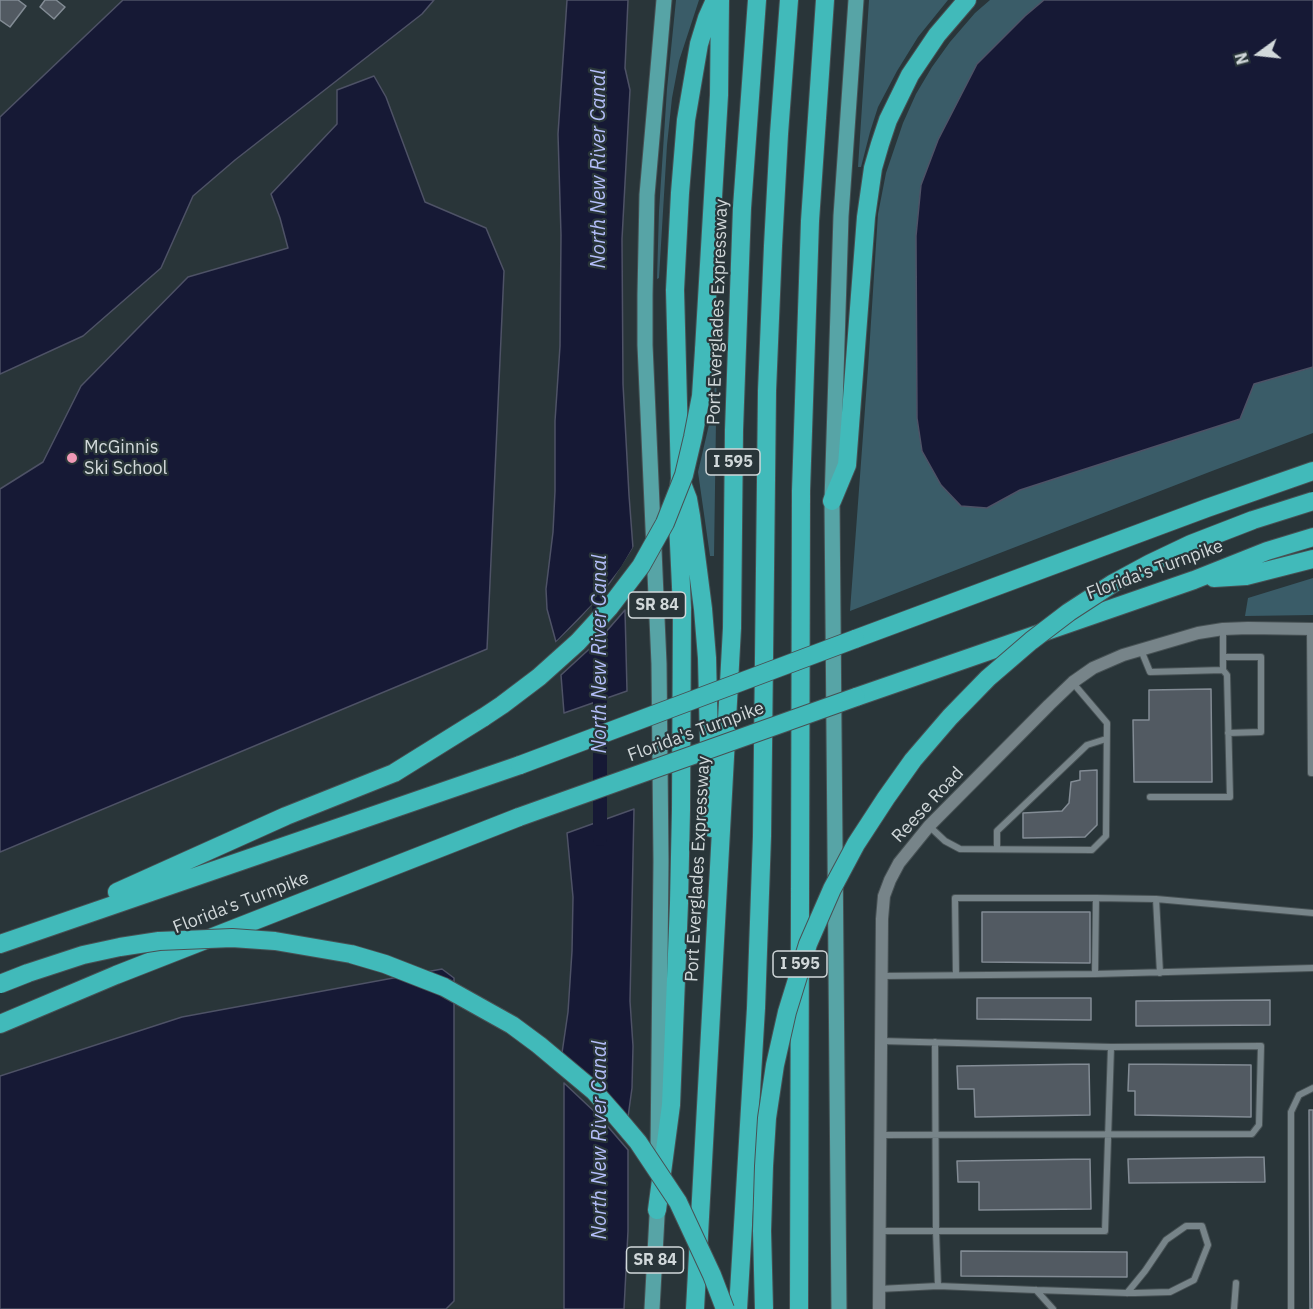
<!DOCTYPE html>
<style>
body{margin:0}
#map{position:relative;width:1313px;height:1309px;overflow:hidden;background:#293539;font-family:"IBM Plex Sans",sans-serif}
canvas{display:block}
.north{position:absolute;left:1229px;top:24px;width:60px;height:60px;-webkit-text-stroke:4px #293539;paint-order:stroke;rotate:255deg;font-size:16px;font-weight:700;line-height:24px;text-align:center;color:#d1d8da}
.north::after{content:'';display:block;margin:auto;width:21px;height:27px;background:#d1d8da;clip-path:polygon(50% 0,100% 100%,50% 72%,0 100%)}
</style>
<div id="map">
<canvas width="1313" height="1309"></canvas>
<div class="north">N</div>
</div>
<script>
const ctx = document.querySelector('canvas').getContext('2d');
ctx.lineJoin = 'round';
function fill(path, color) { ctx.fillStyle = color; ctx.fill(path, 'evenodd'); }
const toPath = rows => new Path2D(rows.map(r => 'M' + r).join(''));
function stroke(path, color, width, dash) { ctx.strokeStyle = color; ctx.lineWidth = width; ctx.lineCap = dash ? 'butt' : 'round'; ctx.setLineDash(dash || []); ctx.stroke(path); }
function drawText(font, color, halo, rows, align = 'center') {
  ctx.font = font + ' "IBM Plex Sans",sans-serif'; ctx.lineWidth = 4.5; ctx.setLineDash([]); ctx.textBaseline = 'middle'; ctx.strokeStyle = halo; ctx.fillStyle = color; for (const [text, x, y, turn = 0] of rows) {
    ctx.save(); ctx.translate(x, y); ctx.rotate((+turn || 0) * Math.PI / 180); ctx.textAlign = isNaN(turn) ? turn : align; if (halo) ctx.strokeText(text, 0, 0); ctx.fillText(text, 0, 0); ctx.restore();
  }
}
fill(toPath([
 [676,0,699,0,679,61,672,98,667,145,659,278,657,279,659,211,667,89],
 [869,0,948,0,918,37,897,71,878,107,870,132,861,167,858,167],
 [990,0,1044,0,1025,16,977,64,921,185,916,236,917,418,922,451,941,485,961,506,987,508,1020,490,1254,384,1313,367,1313,433,1212,471,850,611,868,368,878,214,886,173,903,123,916,94,932,67,950,42,975,13],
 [717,353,714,556,710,556,698,472,711,416,715,386],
 [1313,578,1313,615,1245,616,1248,598]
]), '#3a5c68');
const water = toPath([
 [123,0,434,0,422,14,235,160,193,196,161,268,83,336,0,374,0,117,123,0],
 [567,0,628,0,625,68,630,90,622,239,623,384,629,495,633,548,622,567,594,603,556,642,547,609,546,589,553,532,555,491,555,421,560,346,561,235,558,134,567,0],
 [1044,0,1313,0,1313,367,1254,384,1240,419,1020,490,987,508,961,506,941,485,922,451,917,418,916,236,921,185,938,140,977,64,1025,16,1044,0],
 [374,76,386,97,425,202,486,228,504,271,487,649,0,852,0,489,43,462,81,386,188,277,288,248,280,218,271,194,337,124,337,90,374,76],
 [625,610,627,691,564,713,561,675,598,641,625,610],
 [634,809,630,1001,633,1046,632,1088,628,1117,562,1053,568,1012,572,951,573,897,567,833,634,809],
 [442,969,454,978,454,1301,446,1309,0,1309,0,1076,182,1017,442,969],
 [564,1083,598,1115,628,1150,628,1231,624,1309,564,1309,564,1083]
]);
fill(water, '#161935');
stroke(water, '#4e5266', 1.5);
fill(toPath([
 [636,543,636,549,612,585,581,622,558,644,554,644,579,620,610,584]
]), '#293539');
stroke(toPath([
 [599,579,600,656],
 [600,684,600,839]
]), '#161935', 14);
const building = toPath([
 [0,0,18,0,26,6,10,27,0,20,0,0],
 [45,0,56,0,65,7,54,19,40,7,45,0],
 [1211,689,1212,782,1134,782,1133,720,1149,720,1149,690,1211,689],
 [1097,770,1097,825,1085,837,1023,838,1023,813,1062,811,1069,803,1071,782,1080,780,1080,771,1097,770],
 [982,912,1090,912,1090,963,982,962,982,912],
 [977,998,1091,998,1091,1020,977,1019,977,998],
 [1270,1000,1270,1025,1136,1026,1136,1001,1270,1000],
 [1089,1064,1090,1115,975,1117,974,1089,958,1089,957,1066,1089,1064],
 [1129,1064,1251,1065,1251,1117,1135,1115,1135,1091,1128,1091,1129,1064],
 [1309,1110,1313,1110,1313,1309,1310,1309,1309,1110],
 [1264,1157,1265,1182,1129,1183,1128,1159,1264,1157],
 [1090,1159,1091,1209,979,1210,979,1182,958,1182,957,1161,1090,1159],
 [961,1251,1127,1252,1127,1277,961,1276,961,1251]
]);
fill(building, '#525a62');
stroke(building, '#838c95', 1.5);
const service = toPath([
 [1223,629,1223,670],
 [1310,629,1311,773,1313,773],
 [1141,650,1150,672,1223,670,1227,675,1230,797,1150,797],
 [1223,657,1261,657,1261,732,1228,733],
 [929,826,945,841,960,849,1092,850,1106,836,1107,723,1073,683],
 [997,849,997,831,1087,745,1106,739],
 [1096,898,1156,899,1313,913],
 [1156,899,1160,973],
 [1095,974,1313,968],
 [882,976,1095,974,1096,898,955,898,956,974],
 [935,1042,936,1231,938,1286,1036,1290,1127,1293,1135,1293,1170,1292,1194,1280,1208,1245,1202,1226,1186,1226,1166,1240,1145,1271,1127,1293],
 [880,1135,1252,1134,1259,1125,1261,1046,1111,1047],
 [880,1231,1105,1231,1111,1047,881,1041],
 [879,1289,938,1286],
 [1036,1290,1053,1309],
 [1234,1309,1236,1283],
 [1291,1309,1291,1112,1299,1095,1313,1088]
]);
const minor = toPath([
 [879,1309,882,919,884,896,890,880,899,863,929,826,1049,705,1073,682,1093,668,1123,655,1198,633,1223,629,1248,628,1313,629]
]);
const primary = toPath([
 [658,1153,661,861,659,664,645,345,645,295,647,195,664,0],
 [652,1309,658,1198],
 [839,1309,832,501,841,216,856,0]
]);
const motorway = toPath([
 [704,350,719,95,720,0],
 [683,486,688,499,691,516,703,609,707,658,711,828],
 [832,501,847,465,866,217,873,168,880,144,888,120,910,75,937,35,967,0],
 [1214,578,1246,576,1313,559],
 [855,639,1207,508,1313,471],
 [856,697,1194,580,1267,551,1313,537],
 [117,892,286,816,394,773,484,717],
 [0,944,520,765],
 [0,1024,116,975,519,817],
 [657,1210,671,1105,679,903,681,810,682,608,677,501,680,479,675,290,680,193,686,120,699,44,707,18,715,0],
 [695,1309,732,628,734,430,742,208,757,0],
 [738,1309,756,1008,762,836,767,391,773,246,779,134,789,0],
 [799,1309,801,491,810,221,825,0]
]);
stroke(service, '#475154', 8);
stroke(minor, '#475154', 14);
stroke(primary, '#475154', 17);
stroke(motorway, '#475154', 20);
stroke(service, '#778489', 6);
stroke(minor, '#778489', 12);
stroke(primary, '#57a4a6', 15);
stroke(motorway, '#41baba', 18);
const motorwayBridge = toPath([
 [484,717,502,705,539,677,578,642,609,608,641,566,665,523,684,475,693,437,701,396,704,350],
 [520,765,855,639],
 [519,817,856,697],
 [0,984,28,973,83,955,120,947,159,941,232,938,275,941,351,954,385,964,444,987,512,1025,539,1045,594,1091,616,1116,638,1142,678,1202,712,1275,725,1309],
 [764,1309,762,1231,764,1166,767,1118,775,1065,787,1012,808,944,832,889,856,844,886,798,913,760,950,717,988,678,1031,641,1069,612,1112,584,1149,564,1191,544,1253,520,1313,501]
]);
stroke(motorwayBridge, '#475154', 20, []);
stroke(motorwayBridge, '#41baba', 18);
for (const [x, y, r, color] of [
 [72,458,6,"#f09ab7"]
]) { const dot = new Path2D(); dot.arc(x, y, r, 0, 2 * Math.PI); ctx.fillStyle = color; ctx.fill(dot); stroke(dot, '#293539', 2); }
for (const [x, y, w] of [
 [733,462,54],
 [657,605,57],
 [800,964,54],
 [655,1260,57]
]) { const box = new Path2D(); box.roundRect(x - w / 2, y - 13, w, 26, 4.5); ctx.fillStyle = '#293539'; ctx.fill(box); stroke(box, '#d1d8da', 1.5); }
drawText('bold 16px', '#d1d8da', null, [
 ["I 595",733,462],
 ["SR 84",657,605],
 ["I 595",800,964],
 ["SR 84",655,1260]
]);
drawText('18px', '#d1d8da', '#293539', [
 ["Port Everglades Expressway",718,312,-88],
 ["Florida's Turnpike",1155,570,-20],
 ["Florida's Turnpike",696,732,-20],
 ["Reese Road",928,805,-47],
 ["Port Everglades Expressway",698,869,-87],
 ["Florida's Turnpike",241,903,-21]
]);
drawText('18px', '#d1d8da', '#293539', [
 ["McGinnis",84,448],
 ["Ski School",84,469]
], 'left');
drawText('italic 20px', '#b3bdf8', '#293539', [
 ["North New River Canal",599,169,-90],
 ["North New River Canal",600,654,-90],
 ["North New River Canal",600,1140,-90]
]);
</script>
